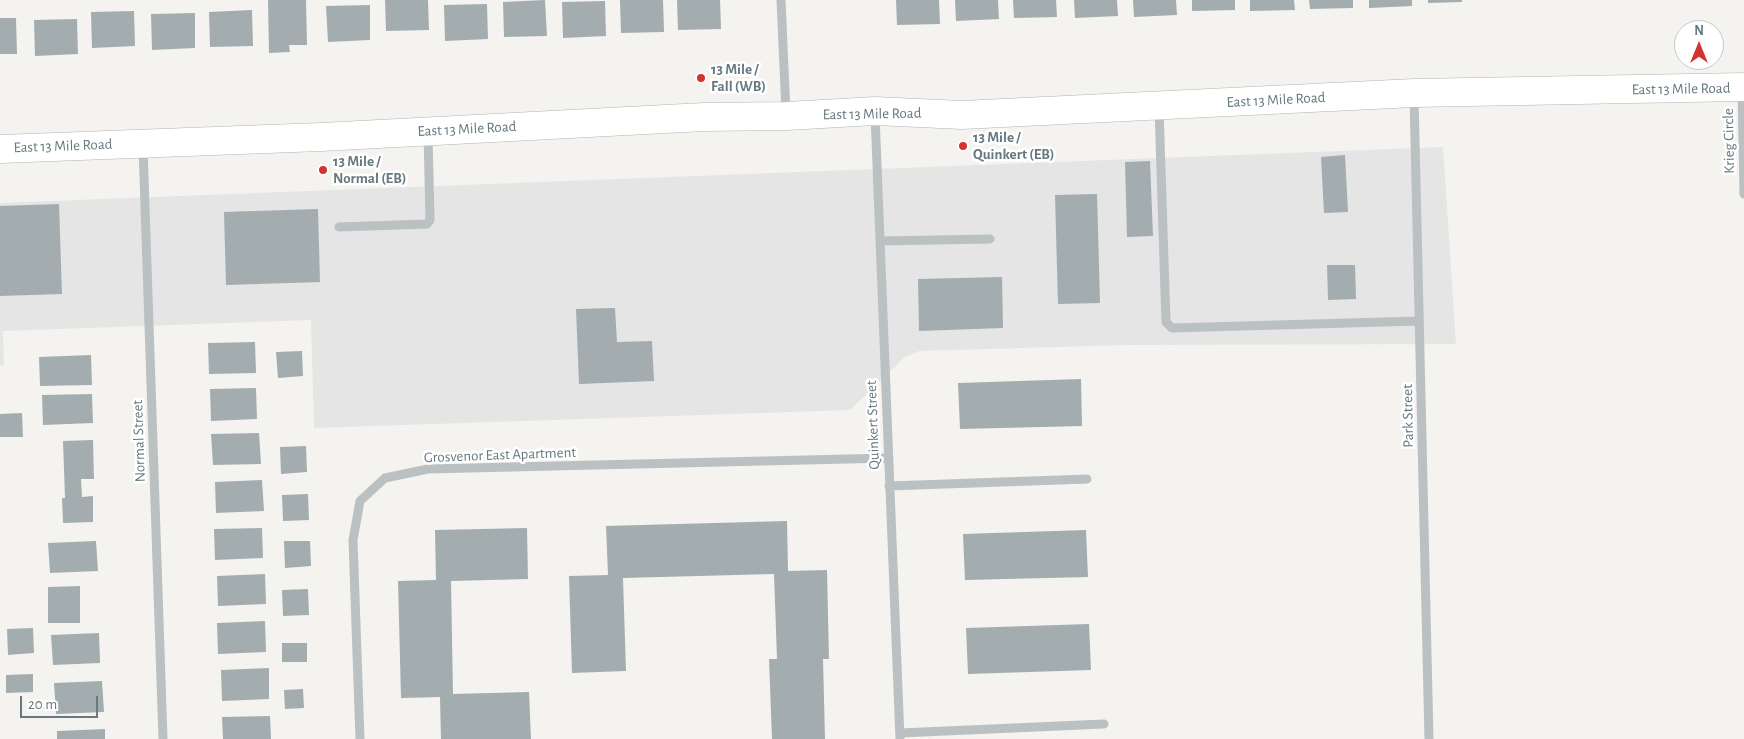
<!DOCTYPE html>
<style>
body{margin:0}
#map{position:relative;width:1744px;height:739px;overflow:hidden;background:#f4f3f0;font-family:"Alegreya Sans",sans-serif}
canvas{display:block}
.north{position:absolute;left:1674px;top:20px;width:50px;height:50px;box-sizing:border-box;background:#fff;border:1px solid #c1c9cc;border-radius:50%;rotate:0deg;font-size:14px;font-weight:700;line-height:20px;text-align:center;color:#65797f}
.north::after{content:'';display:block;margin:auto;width:18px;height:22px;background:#d43331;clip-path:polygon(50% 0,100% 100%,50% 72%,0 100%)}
.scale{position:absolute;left:20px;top:696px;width:78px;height:22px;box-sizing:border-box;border:2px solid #65797f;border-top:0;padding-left:6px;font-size:15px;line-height:18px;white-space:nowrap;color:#65797f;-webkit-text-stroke:4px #fff;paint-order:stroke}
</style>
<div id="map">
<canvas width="1744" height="739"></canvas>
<div class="north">N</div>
<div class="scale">20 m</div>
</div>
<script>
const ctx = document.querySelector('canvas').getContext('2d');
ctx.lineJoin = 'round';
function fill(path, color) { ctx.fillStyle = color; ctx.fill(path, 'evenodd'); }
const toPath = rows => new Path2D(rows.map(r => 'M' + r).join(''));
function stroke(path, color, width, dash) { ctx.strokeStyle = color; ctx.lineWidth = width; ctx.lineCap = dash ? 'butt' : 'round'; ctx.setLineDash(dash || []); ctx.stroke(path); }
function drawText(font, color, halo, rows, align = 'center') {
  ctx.font = font + ' "Alegreya Sans",sans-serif'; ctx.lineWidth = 5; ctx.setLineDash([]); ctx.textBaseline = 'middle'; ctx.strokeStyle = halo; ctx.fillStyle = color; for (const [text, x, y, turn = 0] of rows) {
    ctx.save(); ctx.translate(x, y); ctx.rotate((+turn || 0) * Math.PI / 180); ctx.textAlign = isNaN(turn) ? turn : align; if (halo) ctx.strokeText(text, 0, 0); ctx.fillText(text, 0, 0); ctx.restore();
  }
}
fill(toPath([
 [1443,147,1456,344,1126,345,919,351,905,357,850,410,314,428,311,320,3,331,4,365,0,365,0,203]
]), '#e4e5e4');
fill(toPath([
 [268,0,306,0,307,45,289,45,290,52,269,53],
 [385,0,428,0,429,30,386,31],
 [545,0,547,36,504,37,503,2],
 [620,0,663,0,664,32,621,33],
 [677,0,720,0,721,29,678,30],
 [896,0,939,0,940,24,897,25],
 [955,0,998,0,999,19,956,21],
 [1013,0,1056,0,1057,17,1014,18],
 [1074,0,1117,0,1118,16,1075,18],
 [1133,0,1176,0,1177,15,1134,17],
 [1192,0,1235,0,1235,10,1192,11],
 [1250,0,1294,0,1295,10,1250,11],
 [1309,0,1353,0,1353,8,1310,9],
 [1369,0,1412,0,1412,6,1369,8],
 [1428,0,1462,0,1462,2,1428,3],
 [605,1,606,36,563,38,562,2],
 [487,4,488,39,445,41,444,5],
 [370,5,370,40,328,42,326,6],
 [252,10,253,46,210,47,209,12],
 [134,11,135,46,92,48,91,12],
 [195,13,195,48,152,50,151,14],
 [0,18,16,18,17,54,0,54],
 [77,19,78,54,35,56,34,20],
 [1345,155,1348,212,1324,213,1321,157],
 [1150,161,1153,236,1127,237,1125,162],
 [1097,194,1100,303,1058,304,1055,195],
 [59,204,62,294,0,296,0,206],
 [318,209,320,282,226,285,224,212],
 [1327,265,1355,265,1356,299,1328,300],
 [1002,277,1003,328,919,331,918,279],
 [615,308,617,342,652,341,654,381,579,384,576,309],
 [255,342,256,373,209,374,208,343],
 [302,351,303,376,278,378,276,352],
 [91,355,92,385,40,386,39,357],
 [1081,379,1082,426,960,429,958,383],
 [256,388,257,419,211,421,210,389],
 [92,394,93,423,43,425,42,395],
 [22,413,23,437,0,437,0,414],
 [259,433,261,464,213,465,211,434],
 [93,440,94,479,81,479,82,497,93,496,93,522,63,523,62,498,65,498,63,441],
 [306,446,307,472,281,474,280,447],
 [262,480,264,511,216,513,215,482],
 [308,494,309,520,283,521,282,495],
 [787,521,788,571,827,570,829,659,823,659,825,739,772,739,769,659,777,659,774,574,623,578,626,671,572,673,569,576,608,575,606,526],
 [262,528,263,558,215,560,214,529],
 [527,528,528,579,451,581,453,694,529,692,531,739,441,739,440,697,401,698,398,581,436,580,435,530],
 [1086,530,1088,577,965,580,963,534],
 [96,541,98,571,50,573,48,543],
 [284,541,310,541,311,566,285,568],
 [265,574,266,604,218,606,217,576],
 [80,586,80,623,48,623,48,587],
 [308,589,309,615,283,616,282,590],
 [265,621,266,652,218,654,217,623],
 [1089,624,1091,670,968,674,966,628],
 [33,628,34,653,8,655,7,629],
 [99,633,100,663,53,665,51,635],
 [282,643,307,643,307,662,282,662],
 [269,668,269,699,222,701,221,670],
 [33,674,33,692,6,693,6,675],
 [102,681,104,712,56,714,54,683],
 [303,689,304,708,285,709,284,690],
 [270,716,271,739,223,739,222,717],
 [105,729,105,739,57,739,57,731]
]), '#a3adaf');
const major = toPath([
 [0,149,321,137,704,117,787,116,875,111,962,115,1414,93,1744,87]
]);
stroke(major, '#aeb4b6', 29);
stroke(toPath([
 [781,0,786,113],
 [1742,89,1744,194],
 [1414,97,1429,739],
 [1159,108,1166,322,1172,328,1419,321],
 [875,115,900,739],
 [143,147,163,739],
 [339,227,427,224,430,220,428,134],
 [880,241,990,239],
 [889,486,1087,479],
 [900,733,1104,724],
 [360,739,353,540,360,501,385,478,428,469,889,458]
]), '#bbc0c2', 9);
stroke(major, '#fff', 28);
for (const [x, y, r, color] of [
 [701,78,5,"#d43331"],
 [963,146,5,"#d43331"],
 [323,170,5,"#d43331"]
]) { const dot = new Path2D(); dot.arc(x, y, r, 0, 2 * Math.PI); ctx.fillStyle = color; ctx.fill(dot); stroke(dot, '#fff', 2); }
drawText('bold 15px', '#65797f', '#fff', [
 ["13 Mile /",711,69],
 ["Fall (WB)",711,86],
 ["13 Mile /",973,137],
 ["Quinkert (EB)",973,154],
 ["13 Mile /",333,161],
 ["Normal (EB)",333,178]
], 'left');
drawText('15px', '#65797f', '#fff', [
 ["East 13 Mile Road",1681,89,-1],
 ["East 13 Mile Road",1276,100,-3],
 ["East 13 Mile Road",872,114,-1],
 ["East 13 Mile Road",467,129,-3],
 ["Krieg Circle",1729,141,-91],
 ["East 13 Mile Road",63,146,-2],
 ["Park Street",1408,416,-91],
 ["Quinkert Street",873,425,-92],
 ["Normal Street",139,441,-92],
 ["Grosvenor East Apartment",500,455,-2]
]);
</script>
